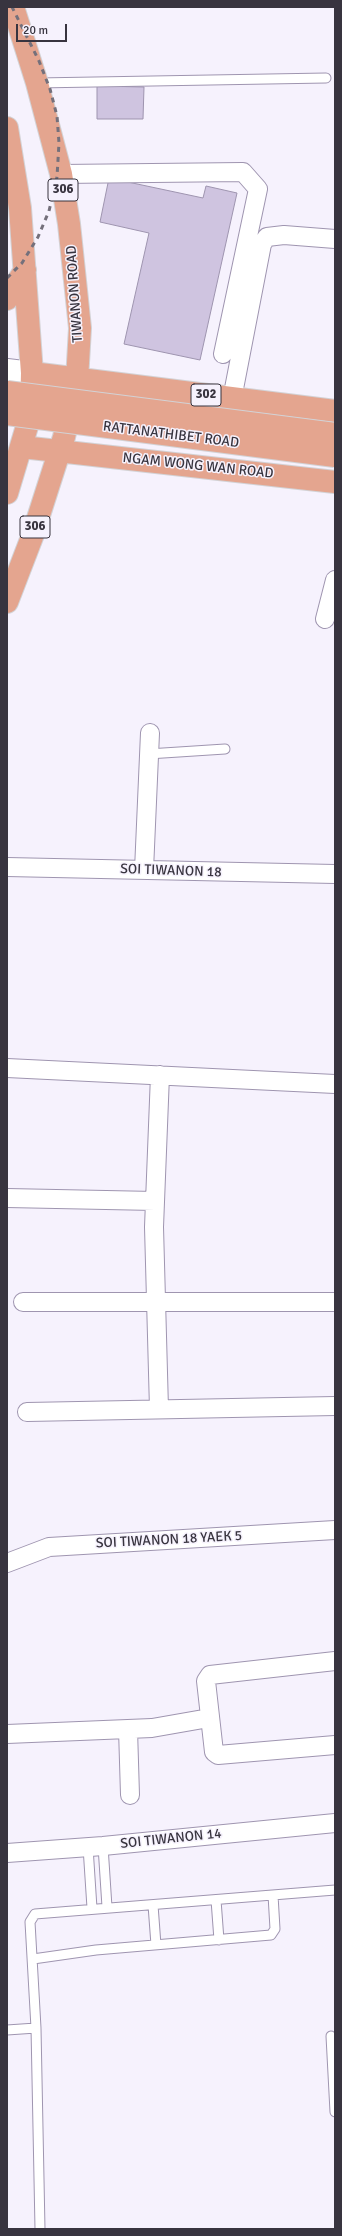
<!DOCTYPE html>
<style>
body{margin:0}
#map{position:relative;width:342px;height:2236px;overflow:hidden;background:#f6f2fd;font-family:Signika,sans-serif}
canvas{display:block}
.frame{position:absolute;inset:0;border:8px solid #38343f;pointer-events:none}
.scale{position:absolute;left:16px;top:24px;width:51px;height:18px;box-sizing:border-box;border:2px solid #38343f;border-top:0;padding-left:5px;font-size:12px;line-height:14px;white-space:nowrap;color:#38343f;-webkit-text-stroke:3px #f6f2fd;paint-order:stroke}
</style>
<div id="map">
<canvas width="342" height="2236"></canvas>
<div class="frame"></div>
<div class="scale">20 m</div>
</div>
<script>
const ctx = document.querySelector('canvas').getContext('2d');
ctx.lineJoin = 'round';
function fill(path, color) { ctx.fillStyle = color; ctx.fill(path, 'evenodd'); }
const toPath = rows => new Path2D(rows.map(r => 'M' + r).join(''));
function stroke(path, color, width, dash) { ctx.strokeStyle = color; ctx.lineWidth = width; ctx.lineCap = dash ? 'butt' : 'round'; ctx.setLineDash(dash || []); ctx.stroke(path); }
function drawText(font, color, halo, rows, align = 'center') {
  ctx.font = font + ' Signika,sans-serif'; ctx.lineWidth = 3; ctx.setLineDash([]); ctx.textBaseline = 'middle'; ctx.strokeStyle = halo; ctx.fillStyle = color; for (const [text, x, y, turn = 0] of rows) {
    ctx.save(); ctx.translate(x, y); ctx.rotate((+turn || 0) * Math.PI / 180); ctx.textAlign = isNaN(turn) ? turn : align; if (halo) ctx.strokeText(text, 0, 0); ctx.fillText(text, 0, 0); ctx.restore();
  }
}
const building = toPath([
 [97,86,144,87,143,119,97,119,97,86],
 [109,178,203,198,206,186,237,193,200,360,124,344,149,233,100,222,109,178]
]);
fill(building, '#cfc4e0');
stroke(building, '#9e94af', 1);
const lane = toPath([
 [37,83,326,78],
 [148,754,225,749],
 [103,1846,107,1907],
 [88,1847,92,1908],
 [216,1900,219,1940],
 [153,1905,156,1945],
 [33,1959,96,1950,271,1935,275,1929,273,1895],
 [7,2030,36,2028],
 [331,2036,335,2112],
 [40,2229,36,2028,30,1922,35,1914,335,1890]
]);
const street = toPath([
 [61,174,243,172,258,189,223,354],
 [232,399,262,244,267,237,284,235,335,239],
 [325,619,335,580],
 [7,867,335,874],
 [144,870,150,733],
 [7,1068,335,1084],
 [7,1198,155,1201],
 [23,1302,335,1302],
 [159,1409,154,1227,160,1075],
 [27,1412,335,1406],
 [7,1563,49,1547,335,1530],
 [335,1661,210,1675,206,1681,214,1752,218,1755,335,1745],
 [128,1729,130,1795],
 [7,1734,152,1728,209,1718],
 [7,1853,103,1846,335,1823]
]);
const secondary = toPath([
 [7,370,32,373]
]);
const primary = toPath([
 [7,128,20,208,32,373,31,413,7,493],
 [7,299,25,270],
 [32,373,335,411],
 [22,447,335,482],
 [7,602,32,537,64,437,77,380,80,328,69,224,61,174,37,83,13,7]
]);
stroke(lane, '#9f95b0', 11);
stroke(street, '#9f95b0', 20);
stroke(secondary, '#9f95b0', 24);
stroke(primary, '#d3d2d5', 24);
stroke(lane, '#fff', 9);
stroke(street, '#fff', 18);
stroke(secondary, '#fff', 22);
stroke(primary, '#e4a58f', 22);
stroke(toPath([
 [7,278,22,263,38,237,49,211,57,177,59,143,57,116,50,89,39,61,12,7]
]), '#74707b', 3, [5, 5]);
const primaryBridge = toPath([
 [7,392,335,434],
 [7,414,335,456]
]);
stroke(primaryBridge, '#d3d2d5', 24, []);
stroke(primaryBridge, '#e4a58f', 22);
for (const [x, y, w] of [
 [63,190,30],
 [206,395,30],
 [35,527,30]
]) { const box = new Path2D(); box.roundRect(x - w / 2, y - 11, w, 22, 3); ctx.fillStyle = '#f6f2fd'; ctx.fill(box); stroke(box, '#38343f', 1); }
drawText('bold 13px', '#38343f', null, [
 ["306",63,190],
 ["302",206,395],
 ["306",35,527]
]);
drawText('14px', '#38343f', '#f6f2fd', [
 ["TIWANON ROAD",75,294,-94],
 ["RATTANATHIBET ROAD",171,435,7],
 ["NGAM WONG WAN ROAD",198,466,6],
 ["SOI TIWANON 18",171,871,2],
 ["SOI TIWANON 18 YAEK 5",169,1540,-3],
 ["SOI TIWANON 14",171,1839,-6]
]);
</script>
